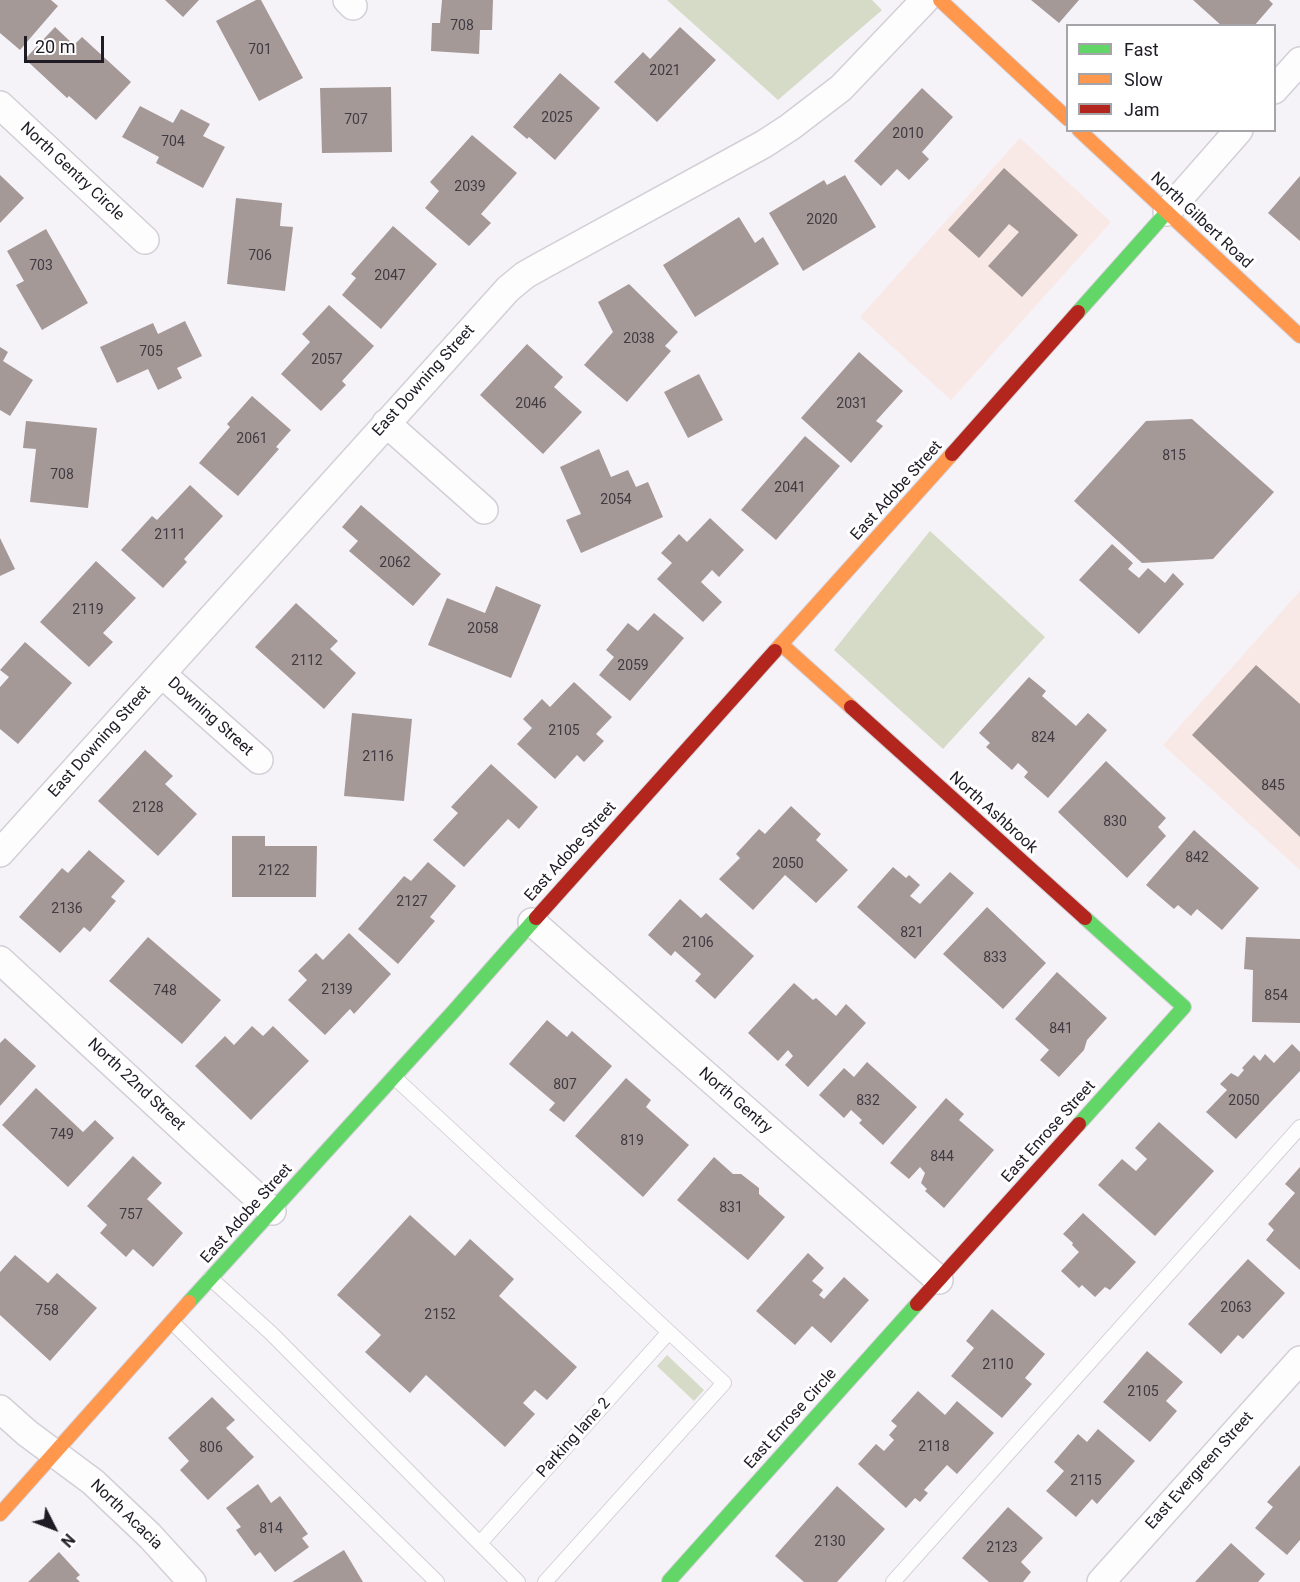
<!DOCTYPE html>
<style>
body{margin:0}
#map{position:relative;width:1300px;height:1582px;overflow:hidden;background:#f5f2f8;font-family:Roboto,sans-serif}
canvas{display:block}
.legend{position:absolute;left:1066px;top:24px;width:210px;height:108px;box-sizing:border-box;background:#fff;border:2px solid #a5a4a8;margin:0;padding:8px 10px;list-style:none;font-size:18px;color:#1f1b25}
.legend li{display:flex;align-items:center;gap:12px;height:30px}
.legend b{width:30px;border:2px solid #a5a4a8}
.north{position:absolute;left:24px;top:1498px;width:60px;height:60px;-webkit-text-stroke:4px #fff;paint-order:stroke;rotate:132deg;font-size:16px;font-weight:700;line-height:24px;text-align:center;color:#1f1b25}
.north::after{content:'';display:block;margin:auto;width:21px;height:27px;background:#1f1b25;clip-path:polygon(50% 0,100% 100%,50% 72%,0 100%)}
.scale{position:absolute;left:24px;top:36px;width:80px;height:27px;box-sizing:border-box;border:3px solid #1f1b25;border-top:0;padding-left:8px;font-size:18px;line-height:21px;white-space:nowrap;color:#1f1b25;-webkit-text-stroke:4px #fff;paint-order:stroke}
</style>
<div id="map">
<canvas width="1300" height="1582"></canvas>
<ul class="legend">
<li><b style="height:8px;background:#63d668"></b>Fast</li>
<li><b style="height:8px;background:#ff974d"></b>Slow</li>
<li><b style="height:8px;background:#b3261e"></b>Jam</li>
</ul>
<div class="north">N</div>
<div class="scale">20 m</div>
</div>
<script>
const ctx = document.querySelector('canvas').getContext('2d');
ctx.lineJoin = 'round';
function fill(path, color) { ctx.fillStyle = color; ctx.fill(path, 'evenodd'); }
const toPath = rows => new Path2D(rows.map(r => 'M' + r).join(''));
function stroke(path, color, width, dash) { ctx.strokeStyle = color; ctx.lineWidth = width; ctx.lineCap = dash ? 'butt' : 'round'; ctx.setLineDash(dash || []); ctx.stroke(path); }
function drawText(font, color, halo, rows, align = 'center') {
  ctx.font = font + ' Roboto,sans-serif'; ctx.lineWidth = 6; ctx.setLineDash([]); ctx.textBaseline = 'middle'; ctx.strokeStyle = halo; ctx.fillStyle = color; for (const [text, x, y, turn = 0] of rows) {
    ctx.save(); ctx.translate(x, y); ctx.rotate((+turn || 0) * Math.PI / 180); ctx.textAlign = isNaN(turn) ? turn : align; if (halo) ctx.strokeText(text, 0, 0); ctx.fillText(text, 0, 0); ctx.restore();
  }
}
fill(toPath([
 [1020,138,1111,222,951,400,860,317],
 [1300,591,1300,870,1163,745]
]), '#f8e9e6');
fill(toPath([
 [667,0,872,0,882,10,778,100],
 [930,531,1045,637,943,749,834,650],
 [667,1355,704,1390,694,1401,657,1366]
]), '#d5dbc7');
fill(toPath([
 [0,0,51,0,58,6,20,50,0,33],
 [165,0,199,0,183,17],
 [256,0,261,0,303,78,259,101,216,21],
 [442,0,493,0,492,30,480,30,479,54,431,51,432,23,440,23],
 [1031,0,1079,0,1059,23],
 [1193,0,1269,0,1273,4,1254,26,1222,26],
 [55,27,74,45,82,37,131,82,96,120,69,96,67,98,25,59],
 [680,27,716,60,657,122,614,82,643,52,650,59],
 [560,73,600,108,555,160,529,137,527,139,513,127],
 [391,87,392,152,322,153,320,88],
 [922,88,953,117,922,152,929,159,909,180,897,169,881,186,854,161],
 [140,106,173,123,181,109,210,124,203,136,225,147,203,188,156,163,159,157,122,137],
 [472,135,517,173,481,214,491,223,469,246,425,208,439,191,430,182],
 [1004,168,1078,235,1022,297,988,266,1019,232,1009,224,979,258,948,230],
 [0,175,24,198,0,223],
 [845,175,876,227,803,271,769,213,824,180,827,185],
 [1300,176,1300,241,1268,213],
 [236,198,282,203,280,226,293,227,285,291,227,284],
 [739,217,755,243,763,237,779,264,695,317,663,265],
 [393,226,437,264,381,329,342,295,356,278,351,274],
 [46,229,88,303,42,330,16,285,24,281,7,251],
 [629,284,678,332,665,346,671,351,627,402,584,365,613,332,598,302],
 [329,305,374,346,342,381,346,385,321,411,281,374,310,342,302,334],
 [185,321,202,356,177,368,182,378,158,390,148,369,117,383,100,347,153,323,158,334],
 [527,344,563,377,554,387,582,412,543,454,480,395],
 [0,347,8,352,3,361,33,380,10,416,0,410],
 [859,352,903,391,876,421,883,426,851,463,801,418],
 [699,374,723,420,688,438,664,392],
 [252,396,291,430,276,447,279,449,238,496,199,463,230,427,227,424],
 [1192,419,1274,492,1213,559,1142,563,1074,501,1146,421],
 [26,421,97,428,88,508,30,502,36,449,23,448],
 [805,436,840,466,776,540,741,510],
 [599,449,611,477,628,470,636,487,648,482,663,517,581,553,566,520,581,514,560,467],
 [190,485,223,516,184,559,187,562,163,588,121,550,152,516,157,520],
 [361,505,441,574,413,606,349,551,358,541,342,527],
 [710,518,744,550,719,577,712,570,701,582,722,602,703,622,657,579,672,563,661,553,679,534,687,542],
 [0,538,15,569,0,576],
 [1112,544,1133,563,1128,569,1139,578,1148,568,1165,583,1173,573,1184,584,1139,634,1079,580],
 [96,561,136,598,103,633,113,642,89,667,40,622],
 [496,586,541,605,511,678,428,645,447,598,485,613],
 [296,603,338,641,330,649,356,673,324,709,255,647],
 [654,613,684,638,630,701,599,675,614,657,606,650,628,623,638,631],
 [25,642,72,683,18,744,0,729,0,687,9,677,0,670],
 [1256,665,1300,704,1300,837,1192,735],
 [1029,677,1046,691,1042,696,1076,726,1088,713,1107,730,1048,798,1024,777,1028,772,1018,763,1012,770,986,747,990,743,979,733],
 [574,682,612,717,596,734,604,741,584,762,577,755,555,779,517,744,532,728,523,719,542,699,550,707],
 [352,713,412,719,404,801,344,796],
 [145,750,173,776,165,784,197,814,158,856,98,801],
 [1106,761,1166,818,1158,827,1166,836,1127,878,1058,812],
 [491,764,538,807,519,829,508,819,464,867,433,840,458,813,451,807],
 [791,806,821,834,816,840,848,870,816,903,785,875,753,910,719,879,740,858,736,854,759,829,765,834],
 [1194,830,1259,888,1222,930,1197,909,1191,916,1178,905,1174,909,1146,885],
 [232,836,265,836,265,846,317,846,316,897,232,897],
 [89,850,125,881,111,897,116,901,90,932,84,927,60,953,19,917,62,868,68,873],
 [428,862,456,886,430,917,435,921,398,964,358,929,404,876,411,881],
 [893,867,906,878,909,875,920,885,910,896,920,904,950,872,974,893,915,959,857,907],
 [680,899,701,918,706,913,754,956,715,999,695,981,701,974,675,951,671,956,648,935],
 [987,907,1046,963,1003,1009,943,954],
 [349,933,391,974,354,1014,350,1009,325,1035,288,1000,307,980,298,971,316,953,323,960],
 [148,937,221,1000,182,1044,109,981],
 [1246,937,1300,939,1300,1023,1252,1022,1253,970,1244,969],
 [1057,972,1107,1018,1087,1040,1084,1050,1059,1077,1040,1060,1049,1050,1015,1019],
 [794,983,813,1000,816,998,836,1016,846,1004,866,1023,808,1087,785,1065,793,1056,788,1050,778,1061,748,1033],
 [547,1020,567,1037,572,1031,612,1066,564,1122,549,1110,555,1103,509,1064],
 [252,1026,263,1036,273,1026,309,1061,251,1120,195,1066,225,1036,234,1045],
 [5,1038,36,1066,0,1106,0,1043],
 [1292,1044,1300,1052,1300,1071,1236,1139,1206,1112,1227,1090,1220,1084,1231,1073,1238,1077,1244,1070,1242,1068,1254,1055,1260,1061,1265,1054,1274,1063],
 [867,1062,917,1107,883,1145,859,1123,862,1120,851,1110,844,1118,819,1095,844,1068,854,1077],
 [626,1078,651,1100,646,1107,689,1145,643,1197,575,1136],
 [36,1088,83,1132,95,1120,114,1138,68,1187,2,1125],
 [946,1098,964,1114,959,1120,994,1150,944,1208,925,1191,927,1189,921,1183,925,1173,920,1167,909,1179,890,1163],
 [1159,1122,1214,1171,1155,1236,1098,1185,1122,1159,1136,1171,1147,1159,1135,1148],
 [133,1156,162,1183,147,1199,183,1233,153,1267,133,1249,126,1257,100,1233,107,1225,87,1206],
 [714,1157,733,1174,741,1174,759,1188,759,1194,785,1217,748,1260,677,1200],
 [1300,1167,1300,1270,1266,1240,1274,1230,1268,1224,1295,1193,1285,1184],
 [1083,1213,1136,1262,1110,1290,1105,1287,1095,1297,1082,1285,1079,1288,1061,1271,1079,1252,1072,1245,1073,1243,1063,1234],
 [410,1215,455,1256,470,1239,514,1279,499,1296,577,1367,547,1400,535,1390,523,1403,535,1414,505,1447,426,1375,410,1393,365,1352,381,1335,337,1295],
 [808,1253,824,1268,812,1281,823,1290,819,1295,824,1299,844,1277,869,1300,831,1343,812,1326,795,1345,756,1311],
 [15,1255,48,1283,57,1273,97,1308,50,1361,0,1315,0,1272],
 [1248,1259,1285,1293,1243,1339,1238,1335,1221,1354,1188,1324],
 [992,1309,1045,1354,1025,1378,1032,1384,1002,1418,951,1376,974,1348,966,1341],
 [1147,1351,1183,1382,1166,1401,1177,1411,1150,1442,1103,1402],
 [918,1391,945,1415,957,1401,994,1433,957,1474,947,1465,924,1490,928,1493,920,1502,915,1498,906,1508,858,1464,876,1444,884,1451,894,1440,889,1435,897,1426,891,1421],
 [212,1397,235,1420,226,1428,254,1457,208,1500,180,1470,189,1461,168,1438],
 [1098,1429,1135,1461,1097,1504,1092,1499,1076,1517,1046,1491,1064,1471,1054,1462,1078,1434,1087,1442],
 [1300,1465,1300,1540,1287,1555,1255,1528,1273,1507,1267,1502],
 [258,1484,271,1503,280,1496,308,1534,302,1538,309,1547,275,1572,260,1552,255,1556,236,1530,241,1527,226,1508],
 [837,1486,885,1529,837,1582,804,1582,775,1556],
 [1008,1507,1043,1538,1021,1562,1031,1572,1023,1582,989,1582,962,1558],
 [1231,1543,1265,1574,1258,1582,1195,1582],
 [344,1550,363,1582,292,1582],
 [59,1552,80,1575,76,1578,80,1582,28,1582]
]), '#a59998');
const lane = toPath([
 [394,1077,724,1383,545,1582],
 [210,1278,271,1333,518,1582],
 [172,1322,437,1582],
 [480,1543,669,1332],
 [893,1582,1300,1127]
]);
const street = toPath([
 [347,0,353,6],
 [1274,90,1300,61],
 [0,105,145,240],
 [1167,212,1239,130],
 [386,423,484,510],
 [162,674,259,760],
 [0,853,508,289,525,275,541,266,764,144,790,127,841,88,925,0],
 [532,922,939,1280],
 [0,960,272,1211],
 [0,1409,27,1433,93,1482,150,1536,192,1582],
 [1101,1582,1300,1360]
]);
const fast = toPath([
 [1078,312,1167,212],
 [1079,1124,1184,1007,1085,918],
 [189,1302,453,1012,536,918],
 [669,1581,917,1304]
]);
const slow = toPath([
 [940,0,1068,119],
 [1079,130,1300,336],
 [781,644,851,707],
 [775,651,952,454],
 [0,1514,189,1302]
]);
const jam = toPath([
 [952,454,1078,312],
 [851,707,1085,918],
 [536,918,775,651],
 [917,1304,1079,1124]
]);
stroke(lane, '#d2cfd7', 16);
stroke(street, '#d2cfd7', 30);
stroke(fast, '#d2cfd7', 16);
stroke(slow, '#d2cfd7', 16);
stroke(jam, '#d2cfd7', 16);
stroke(lane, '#fefdfe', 14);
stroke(street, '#fefdfe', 27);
stroke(fast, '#63d668', 14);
stroke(slow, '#ff974d', 14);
stroke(jam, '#b3261e', 14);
drawText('14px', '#403a42', null, [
 ["708",462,26],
 ["701",260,50],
 ["2021",665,71],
 ["2025",557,118],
 ["707",356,120],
 ["2010",908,134],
 ["704",173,142],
 ["2039",470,187],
 ["2020",822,220],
 ["706",260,256],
 ["703",41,266],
 ["2047",390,276],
 ["2038",639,339],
 ["705",151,352],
 ["2057",327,360],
 ["2046",531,404],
 ["2031",852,404],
 ["2061",252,439],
 ["815",1174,456],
 ["708",62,475],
 ["2041",790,488],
 ["2054",616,500],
 ["2111",170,535],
 ["2062",395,563],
 ["2119",88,610],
 ["2058",483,629],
 ["2112",307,661],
 ["2059",633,666],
 ["2105",564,731],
 ["824",1043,738],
 ["2116",378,757],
 ["845",1273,786],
 ["2128",148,808],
 ["830",1115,822],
 ["842",1197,858],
 ["2050",788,864],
 ["2122",274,871],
 ["2127",412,902],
 ["2136",67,909],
 ["821",912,933],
 ["2106",698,943],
 ["833",995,958],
 ["2139",337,990],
 ["748",165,991],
 ["854",1276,996],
 ["841",1061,1029],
 ["807",565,1085],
 ["832",868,1101],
 ["2050",1244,1101],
 ["749",62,1135],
 ["819",632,1141],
 ["844",942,1157],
 ["831",731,1208],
 ["757",131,1215],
 ["2063",1236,1308],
 ["758",47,1311],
 ["2152",440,1315],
 ["2110",998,1365],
 ["2105",1143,1392],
 ["2118",934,1447],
 ["806",211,1448],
 ["2115",1086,1481],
 ["814",271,1529],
 ["2130",830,1542],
 ["2123",1002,1548]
]);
drawText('16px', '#1f1b25', '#fff', [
 ["North Gentry Circle",72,172,43],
 ["North Gilbert Road",1201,221,43],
 ["East Downing Street",424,381,-48],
 ["East Adobe Street",897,491,-48],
 ["Downing Street",210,717,42],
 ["East Downing Street",100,742,-48],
 ["North Ashbrook",993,813,42],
 ["East Adobe Street",571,852,-48],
 ["North 22nd Street",136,1085,43],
 ["North Gentry",735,1101,41],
 ["East Enrose Street",1049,1132,-48],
 ["East Adobe Street",247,1214,-48],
 ["East Enrose Circle",791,1419,-48],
 ["Parking lane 2",574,1438,-48],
 ["East Evergreen Street",1200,1471,-48],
 ["North Acacia",126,1515,44]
]);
</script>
